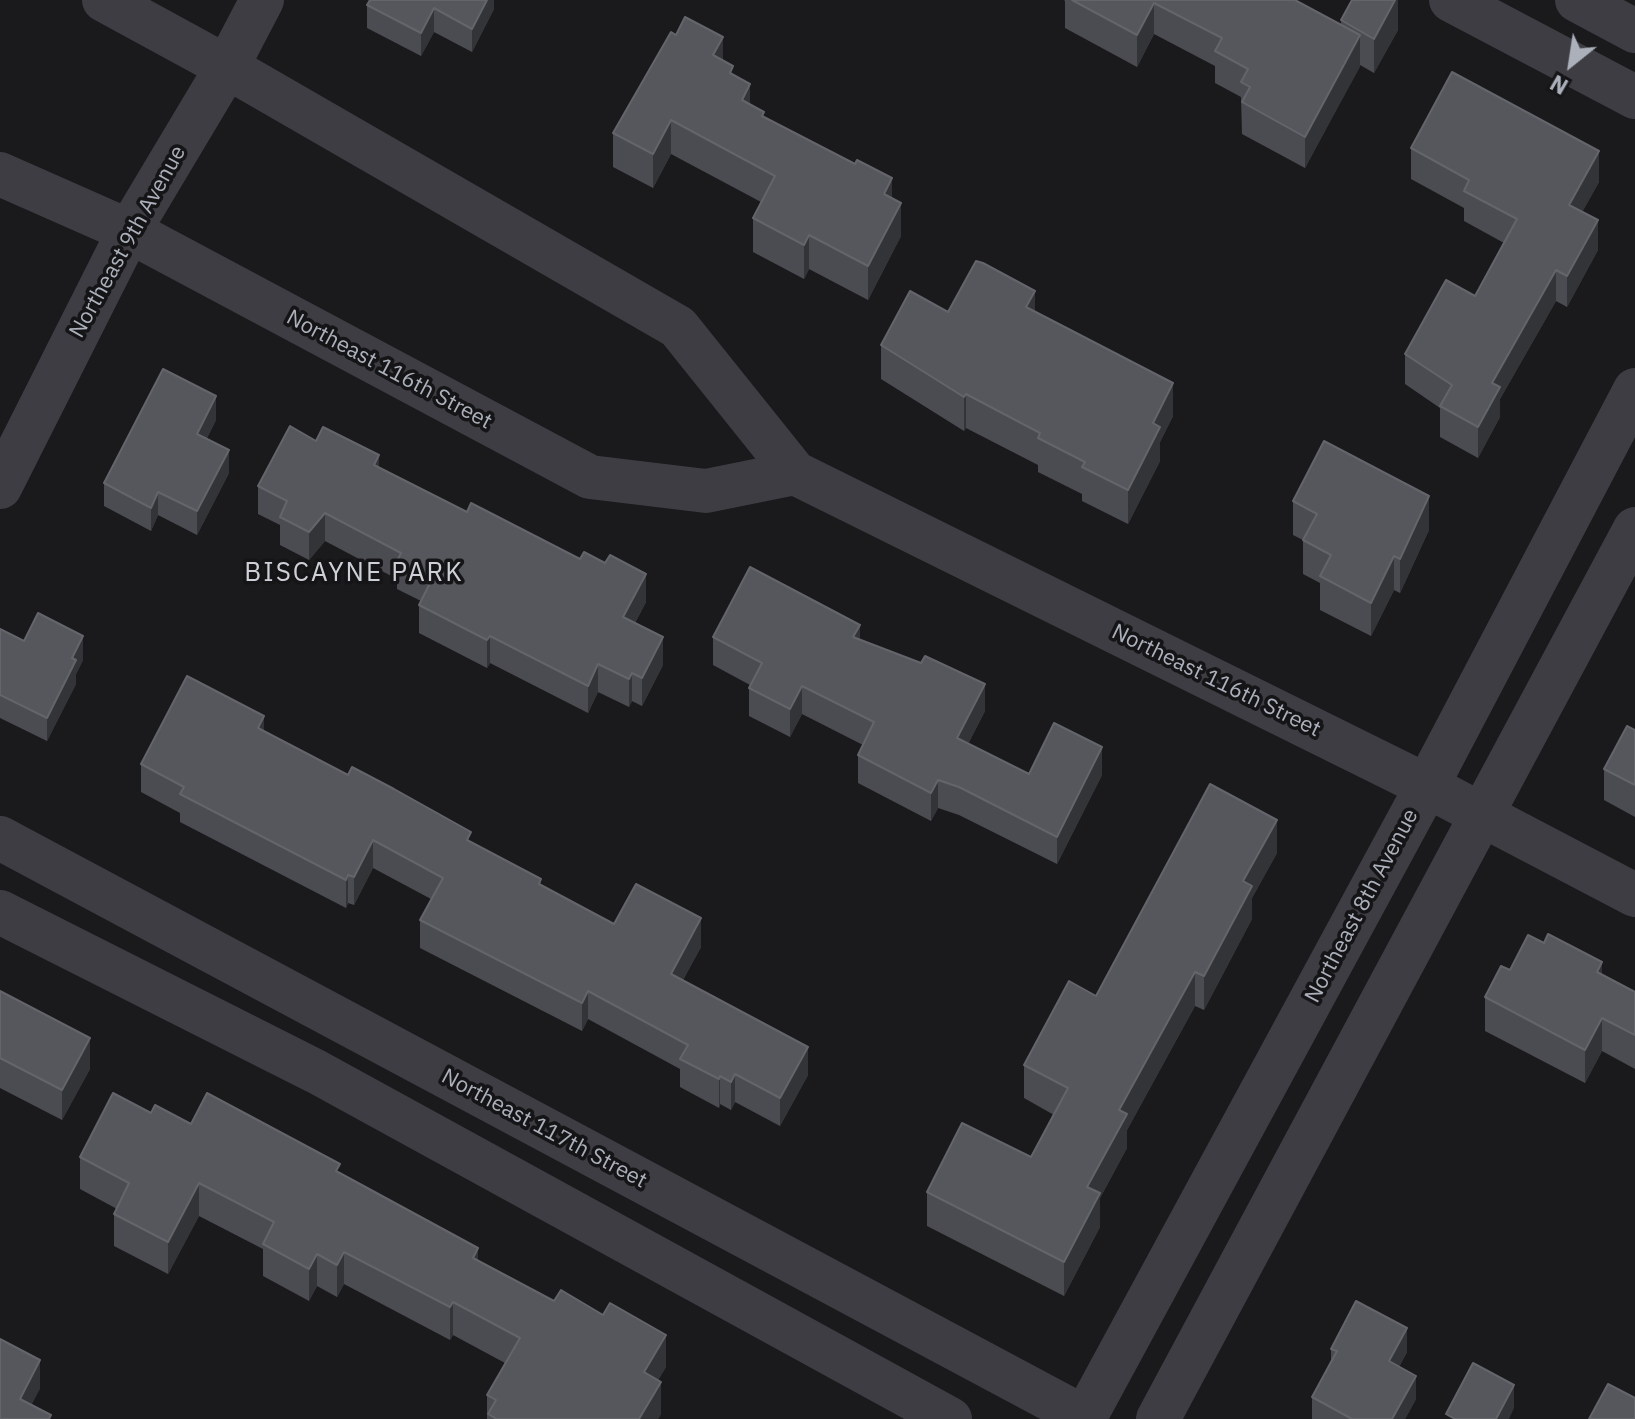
<!DOCTYPE html>
<style>
body{margin:0}
#map{position:relative;width:1635px;height:1419px;overflow:hidden;background:#1a1a1c;font-family:"IBM Plex Sans",sans-serif}
canvas{display:block}
.north{position:absolute;left:1531px;top:24px;width:80px;height:80px;-webkit-text-stroke:6px #151517;paint-order:stroke;rotate:210deg;font-size:22px;font-weight:700;line-height:32px;text-align:center;color:#acb0bb}
.north::after{content:'';display:block;margin:auto;width:28px;height:36px;background:#acb0bb;clip-path:polygon(50% 0,100% 100%,50% 72%,0 100%)}
</style>
<div id="map">
<canvas width="1635" height="1419"></canvas>
<div class="north">N</div>
</div>
<script>
const ctx = document.querySelector('canvas').getContext('2d');
ctx.lineJoin = 'round';
const toPath = rows => new Path2D(rows.map(r => 'M' + r).join(''));
function stroke(path, color, width, dash) { ctx.strokeStyle = color; ctx.lineWidth = width; ctx.lineCap = dash ? 'butt' : 'round'; ctx.setLineDash(dash || []); ctx.stroke(path); }
function fill(path, color) { ctx.fillStyle = color; ctx.fill(path, 'evenodd'); }
function drawText(font, color, halo, rows, align = 'center') {
  ctx.font = font + ' "IBM Plex Sans",sans-serif'; ctx.lineWidth = 7; ctx.setLineDash([]); ctx.textBaseline = 'middle'; ctx.strokeStyle = halo; ctx.fillStyle = color; for (const [text, x, y, turn = 0] of rows) {
    ctx.save(); ctx.translate(x, y); ctx.rotate((+turn || 0) * Math.PI / 180); ctx.textAlign = isNaN(turn) ? turn : align; if (halo) ctx.strokeText(text, 0, 0); ctx.fillText(text, 0, 0); ctx.restore();
  }
}
stroke(toPath([
 [104,0,227,67,678,327,795,473,1427,786,1635,895],
 [1451,0,1635,97],
 [1577,0,1635,31],
 [0,174,129,231,590,477,706,491,795,473],
 [0,487,129,231,227,67,262,0],
 [0,838,1087,1419],
 [0,912,317,1072,950,1419],
 [1084,1419,1427,786,1635,390],
 [1158,1419,1635,529]
]), '#3d3d43', 44);
fill(toPath([
 [494,0,494,9,472,52,434,32,421,56,367,28,367,5],
 [1064,0,1295,0,1341,25,1341,20,1398,0,1398,30,1374,73,1360,65,1305,168,1242,134,1241,97,1215,83,1215,66,1154,34,1137,67,1065,28,1065,1],
 [676,35,723,60,733,75,750,104,764,118,892,198,901,236,868,300,809,269,804,279,753,252,753,218,761,202,671,154,653,188,613,167,613,133],
 [1411,148,1599,182,1582,212,1598,250,1567,307,1556,301,1500,399,1500,417,1478,458,1440,437,1440,408,1405,384,1405,354,1475,296,1504,243,1464,221,1464,208,1411,179],
 [1035,311,1173,416,1160,442,1160,461,1128,524,1082,501,1082,494,1038,472,1038,465,966,428,964,431,881,379,881,345,948,312],
 [216,420,207,438,229,473,197,535,158,515,151,531,104,506,104,483],
 [316,441,379,468,646,602,635,623,663,665,642,706,632,701,629,707,598,692,588,713,490,663,487,668,419,633,419,605,421,601,397,589,397,579,325,541,309,560,280,545,280,525,258,514,258,486],
 [1293,501,1429,530,1400,593,1394,590,1371,636,1320,610,1320,583,1303,574,1303,540,1293,535],
 [0,629,24,641,83,660,76,674,76,684,47,741,0,718],
 [713,637,860,640,985,711,968,744,1029,774,1102,775,1057,864,959,815,938,808,931,821,858,783,858,755,863,745,802,714,790,737,749,716,749,688,750,685,713,665],
 [1635,730,1635,817,1604,800,1604,769],
 [264,731,471,842,541,886,614,924,701,947,683,980,808,1075,780,1126,735,1102,731,1110,720,1104,719,1108,680,1087,680,1069,588,1019,582,1031,420,948,420,920,431,899,373,868,354,905,348,903,346,908,180,822,180,813,141,792,141,764],
 [1277,853,1252,898,1252,919,1204,1010,1195,1006,1127,1130,1127,1148,1100,1198,1100,1227,1064,1296,927,1226,927,1192,1031,1157,1054,1115,1024,1098,1024,1065,1096,996],
 [1510,970,1602,975,1635,992,1635,1069,1602,1051,1585,1083,1485,1031,1485,997],
 [0,991,90,1069,62,1120,0,1088],
 [151,1113,191,1124,340,1173,478,1261,666,1367,658,1380,661,1414,658,1419,487,1419,487,1395,505,1363,453,1335,450,1340,344,1284,337,1297,317,1286,309,1301,263,1276,263,1249,199,1216,168,1274,114,1246,114,1214,117,1209,80,1189,80,1157],
 [1331,1349,1407,1352,1399,1367,1416,1399,1405,1419,1312,1419,1312,1397,1331,1362]
]), '#4b4c51');
fill(toPath([
 [487,0,494,0,494,9,472,52,472,29],
 [1395,0,1398,0,1398,30,1374,73,1374,39],
 [1154,3,1154,34,1137,67,1137,35],
 [434,8,434,32,421,56,421,33],
 [1360,35,1360,67,1305,168,1305,137],
 [723,37,723,71,713,55],
 [750,84,750,118,742,100],
 [671,120,671,154,653,188,653,154],
 [1599,151,1599,182,1569,236,1569,205],
 [892,178,892,212,884,194],
 [901,203,901,236,868,300,868,266],
 [1598,220,1598,250,1567,307,1567,276],
 [809,235,809,269,804,279,804,245],
 [1556,270,1556,301,1500,399,1500,417,1478,458,1478,427,1492,383],
 [1035,291,1035,324,1026,307],
 [1173,383,1173,416,1160,442,1160,461,1128,524,1128,490,1153,423],
 [966,394,966,428,964,431,964,397],
 [216,396,216,420,197,457,197,434],
 [229,450,229,473,197,535,197,511],
 [379,455,379,483,374,465],
 [158,492,158,515,151,531,151,508],
 [1429,496,1429,530,1400,593,1400,559],
 [325,513,325,541,309,560,309,532],
 [1394,556,1394,590,1371,636,1371,603],
 [646,574,646,602,623,645,623,617],
 [860,625,860,652,853,637],
 [83,636,83,660,76,674,76,684,47,741,47,718,72,658],
 [490,636,490,663,487,668,487,640],
 [663,637,663,665,642,706,642,678],
 [598,664,598,692,588,713,588,686],
 [632,673,632,701,629,707,629,679],
 [985,684,985,711,957,766,957,738],
 [802,686,802,714,790,737,790,709],
 [264,716,264,744,258,728],
 [1102,747,1102,775,1057,864,1057,837],
 [938,780,938,808,931,821,931,793],
 [1277,820,1277,853,1252,898,1252,919,1204,1010,1204,976,1243,881],
 [373,840,373,868,354,905,354,877],
 [348,875,348,903,346,908,346,880],
 [701,918,701,947,671,1002,671,974],
 [1602,962,1602,996,1597,972],
 [1195,972,1195,1006,1127,1130,1127,1148,1100,1198,1100,1227,1064,1296,1064,1262,1087,1187,1119,1110],
 [588,991,588,1019,582,1031,582,1003],
 [1602,1018,1602,1051,1585,1083,1585,1050],
 [90,1038,90,1069,62,1120,62,1090],
 [808,1047,808,1075,780,1126,780,1098],
 [735,1074,735,1102,731,1110,731,1082],
 [720,1076,720,1104,719,1108,719,1079],
 [199,1183,199,1216,168,1274,168,1242],
 [478,1248,478,1281,473,1258],
 [344,1252,344,1284,337,1297,337,1265],
 [317,1254,317,1286,309,1301,309,1269],
 [453,1302,453,1335,450,1340,450,1307],
 [1407,1328,1407,1352,1389,1385,1389,1361],
 [666,1335,666,1367,644,1405,644,1372],
 [40,1360,40,1389,24,1419,20,1399],
 [1416,1376,1416,1399,1405,1419,1392,1419],
 [661,1382,661,1414,658,1419,639,1419],
 [1514,1385,1514,1408,1509,1419,1496,1419]
]), '#333437');
const building = toPath([
 [370,0,487,0,472,29,434,8,421,33,367,5,370,0],
 [1072,0,1295,0,1360,35,1305,137,1242,102,1250,87,1241,82,1248,69,1215,51,1222,38,1154,3,1137,35,1072,0],
 [1352,0,1395,0,1374,39,1341,20,1352,0],
 [685,17,723,37,713,55,733,66,730,73,750,84,742,100,764,112,762,116,855,164,857,160,892,178,884,194,901,203,868,266,809,235,804,245,753,218,775,176,671,120,653,154,613,133,671,32,676,35,685,17],
 [1452,72,1599,151,1569,205,1598,220,1567,276,1556,270,1492,383,1500,387,1478,427,1440,406,1452,385,1405,354,1446,280,1475,296,1517,219,1464,191,1469,180,1411,148,1452,72],
 [976,261,983,263,1035,291,1026,307,1173,383,1153,423,1160,427,1128,490,1082,467,1085,462,1038,438,1040,433,966,394,964,397,881,345,910,291,948,312,976,261],
 [163,369,216,396,197,434,229,450,197,511,158,492,151,508,104,483,163,369],
 [290,426,316,441,323,427,379,455,374,465,467,512,471,503,580,559,584,552,605,563,610,555,646,574,623,617,663,637,642,678,632,673,629,679,598,664,588,686,490,636,487,640,419,605,432,579,397,561,401,553,325,513,309,532,280,517,287,501,258,486,290,426],
 [1324,441,1429,496,1400,559,1394,556,1371,603,1320,576,1331,555,1303,540,1317,514,1293,501,1324,441],
 [750,567,860,625,853,637,921,663,925,656,985,684,957,738,1029,774,1054,723,1102,747,1057,837,959,787,938,780,931,793,858,755,874,722,802,686,790,709,749,688,762,663,713,637,750,567],
 [38,613,83,636,72,658,76,660,47,718,0,695,0,629,24,641,38,613],
 [187,676,264,716,258,728,348,775,352,767,394,789,471,832,467,840,541,879,539,884,614,924,636,884,701,918,671,974,808,1047,780,1098,735,1074,731,1082,720,1076,719,1079,680,1059,688,1045,588,991,582,1003,420,920,443,878,373,840,354,877,348,875,346,880,180,794,184,787,141,764,187,676],
 [1627,726,1635,730,1635,785,1604,769,1627,726],
 [1210,784,1277,820,1243,881,1252,886,1204,976,1195,972,1119,1110,1127,1114,1087,1187,1100,1193,1064,1262,927,1192,962,1123,1031,1157,1068,1088,1024,1065,1069,981,1096,996,1210,784],
 [1548,934,1602,962,1597,972,1635,992,1635,1035,1602,1018,1585,1050,1485,997,1501,966,1510,970,1528,935,1544,943,1548,934],
 [0,991,90,1038,62,1090,0,1058,0,991],
 [113,1093,151,1113,155,1105,191,1124,207,1093,340,1164,336,1171,478,1248,473,1258,554,1301,561,1290,603,1315,610,1303,666,1335,644,1372,661,1382,639,1419,497,1419,488,1414,496,1400,487,1395,520,1338,453,1302,450,1307,344,1252,337,1265,317,1254,309,1269,263,1244,274,1222,199,1183,168,1242,114,1214,129,1183,80,1157,113,1093],
 [1356,1301,1407,1328,1389,1361,1416,1376,1392,1419,1352,1419,1312,1397,1337,1351,1331,1349,1356,1301],
 [0,1339,40,1360,20,1399,51,1415,49,1419,0,1419,0,1339],
 [1473,1363,1514,1385,1496,1419,1455,1419,1446,1414,1473,1363],
 [1608,1384,1635,1398,1635,1419,1589,1419,1608,1384]
]);
fill(building, '#56575c');
stroke(building, '#63656b', 2);
drawText('22px', '#acb0bb', '#151517', [
 ["Northeast 9th Avenue",128,242,-61],
 ["Northeast 116th Street",389,370,28],
 ["Northeast 116th Street",1216,681,26],
 ["Northeast 8th Avenue",1362,906,-62],
 ["Northeast 117th Street",544,1129,28]
]);
ctx.letterSpacing = '2px';
drawText('26px', '#cdd0d7', '#151517', [
 ["BISCAYNE PARK",354,573]
]);
ctx.letterSpacing = '0px';
</script>
